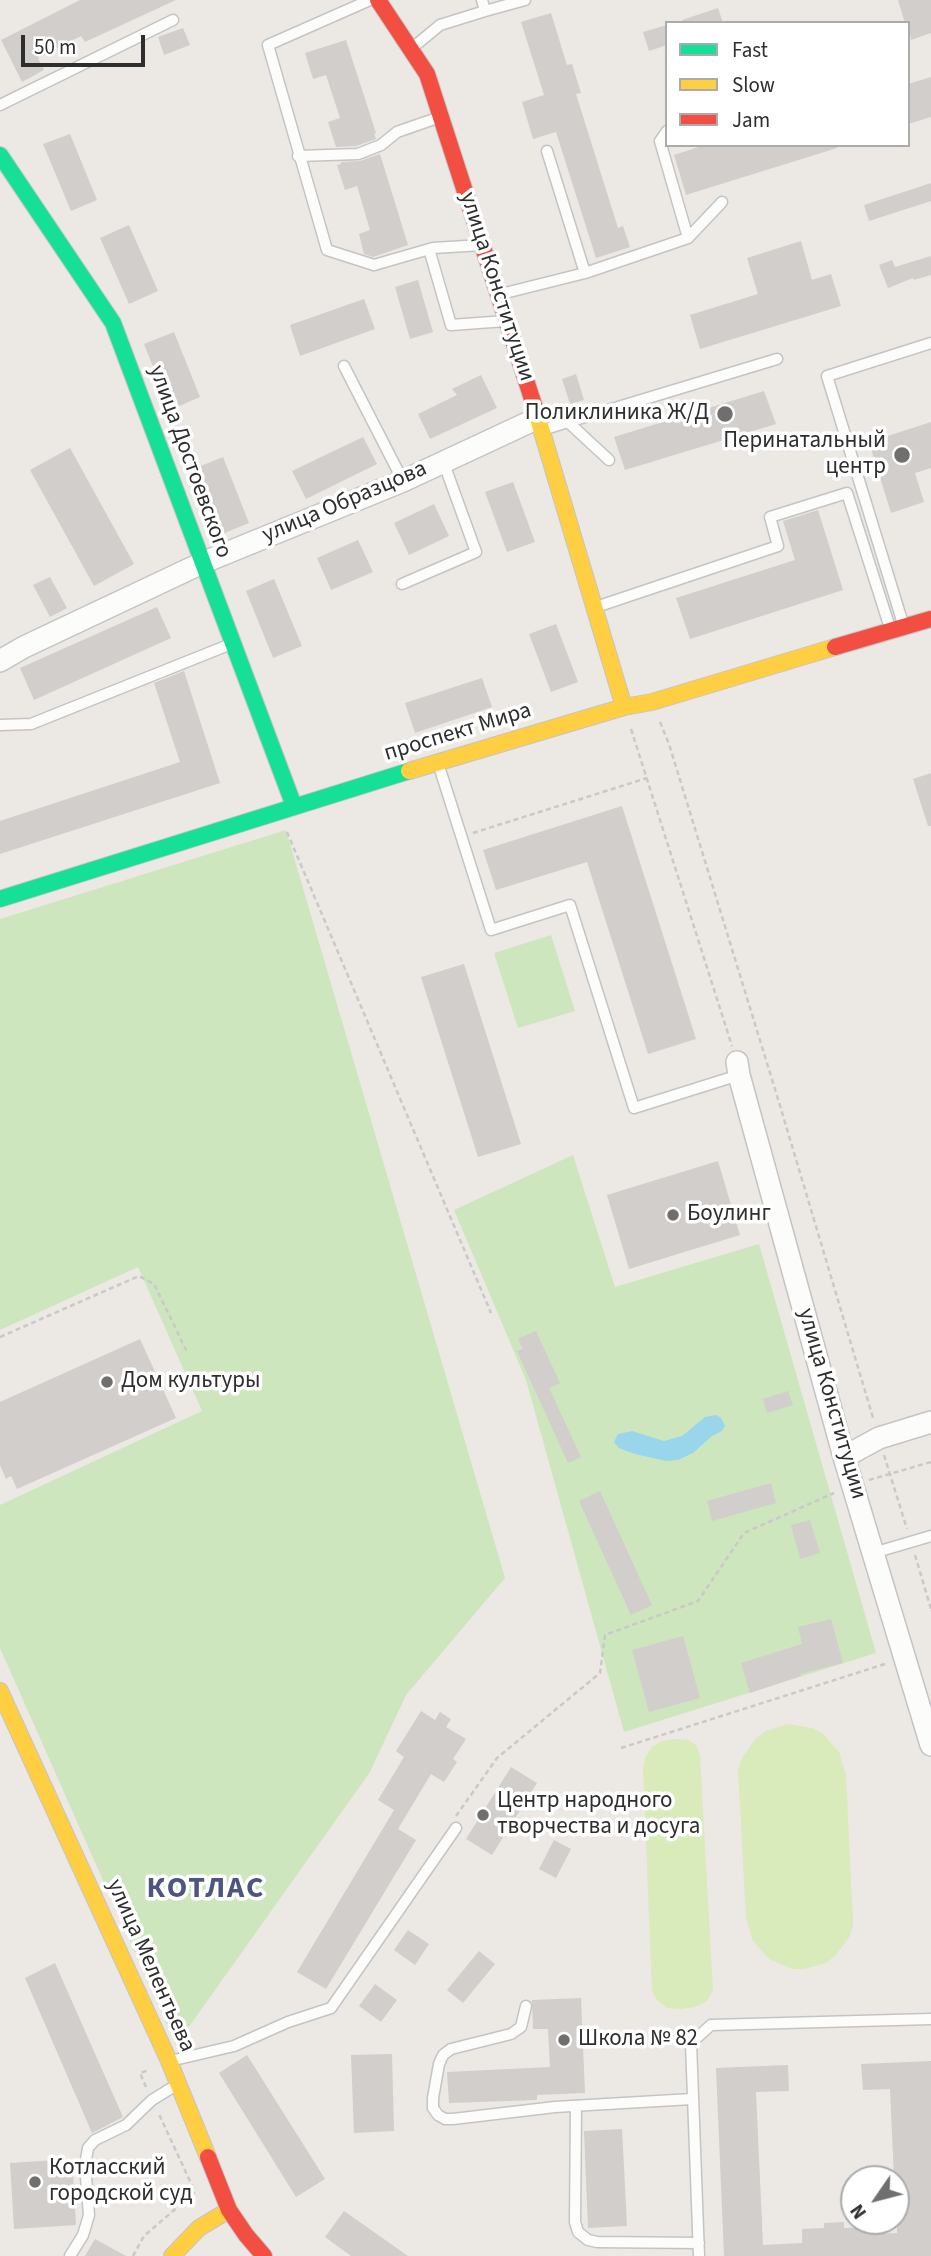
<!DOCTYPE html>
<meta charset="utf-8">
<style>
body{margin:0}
#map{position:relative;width:931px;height:2256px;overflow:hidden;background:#ece8e4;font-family:"Source Sans 3",sans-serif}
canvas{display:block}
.legend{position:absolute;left:665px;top:21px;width:245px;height:126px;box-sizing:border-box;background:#fff;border:2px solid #ababab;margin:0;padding:9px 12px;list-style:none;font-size:21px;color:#2e2e2e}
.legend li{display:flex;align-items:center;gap:14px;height:35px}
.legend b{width:35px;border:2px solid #ababab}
.north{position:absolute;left:840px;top:2165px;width:70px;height:70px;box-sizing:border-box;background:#fff;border:2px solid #ababab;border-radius:50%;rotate:235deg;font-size:19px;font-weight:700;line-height:28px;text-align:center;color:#2e2e2e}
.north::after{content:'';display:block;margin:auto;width:24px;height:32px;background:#706f6e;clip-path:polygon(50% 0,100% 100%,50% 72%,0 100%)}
.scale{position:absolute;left:21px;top:35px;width:124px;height:32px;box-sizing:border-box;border:4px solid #2e2e2e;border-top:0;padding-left:9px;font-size:21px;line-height:24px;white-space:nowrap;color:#2e2e2e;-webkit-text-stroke:5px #fff;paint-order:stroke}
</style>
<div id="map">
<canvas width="931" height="2256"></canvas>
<ul class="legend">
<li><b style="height:9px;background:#16e098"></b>Fast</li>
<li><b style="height:9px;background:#ffcf43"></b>Slow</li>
<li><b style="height:9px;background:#f24e42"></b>Jam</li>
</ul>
<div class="north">N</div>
<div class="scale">50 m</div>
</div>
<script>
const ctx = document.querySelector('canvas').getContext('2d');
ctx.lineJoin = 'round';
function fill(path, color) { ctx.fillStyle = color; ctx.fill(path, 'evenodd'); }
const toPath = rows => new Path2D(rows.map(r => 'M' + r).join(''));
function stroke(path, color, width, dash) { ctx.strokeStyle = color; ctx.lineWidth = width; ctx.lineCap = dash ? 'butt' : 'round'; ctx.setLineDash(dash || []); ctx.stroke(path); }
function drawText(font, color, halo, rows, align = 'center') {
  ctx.font = font + ' "Source Sans 3",sans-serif'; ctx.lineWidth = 7; ctx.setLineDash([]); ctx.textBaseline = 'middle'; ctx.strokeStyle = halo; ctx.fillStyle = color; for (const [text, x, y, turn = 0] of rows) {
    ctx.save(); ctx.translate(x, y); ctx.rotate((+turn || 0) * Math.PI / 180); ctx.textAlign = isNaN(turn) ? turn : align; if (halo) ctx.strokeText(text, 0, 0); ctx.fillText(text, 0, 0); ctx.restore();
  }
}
fill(toPath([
 [286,830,505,1578,406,1695,370,1772,176,2045,0,1648,0,1505,202,1411,138,1267,0,1330,0,919],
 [551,935,575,1011,518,1028,494,953],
 [573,1155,615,1287,759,1244,876,1653,624,1732,526,1380,454,1210]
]), '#cee6be');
fill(toPath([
 [788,1724,812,1728,823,1734,839,1752,846,1775,853,1924,850,1936,836,1955,826,1963,804,1969,792,1969,769,1959,753,1941,746,1918,738,1769,742,1758,756,1738,766,1731],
 [677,1739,688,1740,696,1745,700,1755,713,1990,707,2001,695,2007,682,2009,667,2008,658,2001,652,1991,643,1768,646,1756,652,1747,662,1741]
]), '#d9eabb');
fill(toPath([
 [716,1415,721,1418,725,1426,722,1431,712,1436,693,1453,678,1460,666,1461,635,1454,619,1448,614,1442,618,1434,632,1431,664,1441,682,1436,705,1417]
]), '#99d6ec');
fill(toPath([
 [80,0,176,0,85,42,81,36,38,58,44,70,22,82,1,40],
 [898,0,931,0,931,33,911,40,908,23,905,23],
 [718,8,723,23,682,23,682,20],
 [551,13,567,65,572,64,581,93,576,94,618,228,623,226,630,247,596,258,556,132,533,139,522,102,544,95,521,22],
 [667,25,667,45,649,51,643,32],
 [183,28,190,45,164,55,158,37],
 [346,40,376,133,374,134,376,139,356,146,336,147,328,122,340,118,326,75,313,79,305,53],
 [931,77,931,117,908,124,908,84],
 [70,134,97,200,71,211,43,144],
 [705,145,836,145,837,148,686,195,674,155],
 [380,154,408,245,373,257,364,254,359,234,370,230,357,186,345,190,337,165,341,164,341,162,360,161],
 [931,183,931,201,869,221,864,205],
 [129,225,158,291,129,304,100,238],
 [801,241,812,280,831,274,841,306,700,349,690,315,758,294,747,258],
 [931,256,931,275,914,280,913,278,888,288,879,265,892,260,895,267],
 [418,280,433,332,410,339,395,287],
 [364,299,375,329,300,356,290,325],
 [174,332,200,397,170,410,144,344],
 [576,374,584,400,570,404,562,379],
 [481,375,497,408,430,439,418,414,457,395,452,389],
 [764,391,776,424,625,470,614,437],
 [931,422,931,468,915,473,924,502,891,513,869,442],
 [363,437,377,464,306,499,292,471],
 [70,448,134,564,94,586,30,470],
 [223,457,249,523,222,534,196,468],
 [513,482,535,542,507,552,485,492],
 [434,504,449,536,409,555,394,523],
 [818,510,843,590,690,639,676,598,795,560,783,521],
 [358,540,373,572,331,590,317,558],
 [50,577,67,608,50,617,33,585],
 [274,579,302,646,273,658,246,591],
 [157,607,171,638,34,700,20,668],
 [556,624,578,682,551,692,529,634],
 [184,671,220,783,0,854,0,821,180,762,154,683],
 [482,678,492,707,415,733,405,703],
 [931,773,931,826,928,826,913,779],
 [622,806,696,1039,648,1054,587,862,496,890,483,850],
 [464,964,521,1144,478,1157,421,977],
 [718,1161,740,1235,629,1269,607,1195],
 [536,1331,560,1383,549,1388,581,1457,568,1463,517,1351,523,1349,518,1339],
 [140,1339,176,1418,17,1489,11,1476,6,1479,0,1465,0,1402],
 [788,1391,793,1405,767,1413,763,1399],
 [771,1483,776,1503,712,1521,707,1501],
 [600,1491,652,1605,631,1615,579,1501],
 [810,1520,820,1553,800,1559,791,1525],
 [831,1619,843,1663,800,1674,801,1676,750,1693,741,1663,802,1644,798,1627],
 [683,1636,700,1698,649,1712,632,1650],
 [421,1711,435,1720,440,1712,451,1719,446,1727,466,1739,453,1759,457,1762,444,1782,431,1774,398,1829,416,1840,326,1989,297,1972,394,1810,378,1800,404,1757,396,1751],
 [511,1767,537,1783,492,1855,466,1839],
 [554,1840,571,1849,556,1878,539,1869],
 [408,1930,429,1944,415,1965,394,1950],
 [479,1951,495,1964,463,2003,447,1990],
 [55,1963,123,2117,92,2133,25,1978],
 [375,1984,397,2000,381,2022,359,2006],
 [581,1998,585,2093,537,2095,537,2100,449,2103,447,2072,550,2067,548,2029,533,2029,532,2000],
 [392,2054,394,2131,354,2133,351,2055],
 [247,2055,325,2179,296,2197,219,2073],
 [931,2061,931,2256,724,2256,716,2068,788,2065,789,2091,756,2092,763,2245,802,2243,802,2229,824,2228,824,2223,844,2222,844,2228,866,2227,867,2234,897,2233,896,2179,894,2179,890,2089,863,2090,861,2064],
 [622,2129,627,2226,588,2228,584,2131],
 [72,2159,76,2225,14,2229,10,2163],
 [344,2211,408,2256,351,2256,325,2237],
 [95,2239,126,2256,85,2256]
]), '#d1cecb');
const lane = toPath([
 [370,0,268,45,327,250,374,265,433,248,482,245],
 [485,11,525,0],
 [411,49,440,25,485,11,482,0],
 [0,105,173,20],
 [667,131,660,141,688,238],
 [547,151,585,273],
 [298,156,358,154,381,145,397,132,440,117],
 [429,249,451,325,506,321],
 [501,294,585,273,688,238,722,202],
 [344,366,403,481],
 [568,422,609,460],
 [542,430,777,359],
 [402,584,476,552,443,461],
 [596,607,778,546,770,517,847,493,890,628],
 [904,627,827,376,931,343],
 [0,725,31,724,231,644],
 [438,763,491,930,570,905,634,1108,739,1075],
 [873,1553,931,1536],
 [526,2006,521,2027,511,2034,451,2049,443,2055,439,2064,433,2098,433,2108,438,2115,445,2119,453,2119,555,2107,692,2099],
 [170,2061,234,2046,288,2022,331,2008,456,1828],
 [576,2106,575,2222,578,2232,588,2240,597,2242,699,2243],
 [70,2256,83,2235,89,2215,85,2165,88,2148,95,2140,126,2125,152,2100,178,2084],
 [699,2256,691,2043,711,2025,931,2019]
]);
const street = toPath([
 [0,661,24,647,202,563,403,481,538,418],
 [737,1062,739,1075,844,1457,931,1745],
 [844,1457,879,1438,931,1422]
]);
const fast = toPath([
 [0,155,113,323,294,806],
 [0,899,409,771]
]);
const slow = toPath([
 [534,405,624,707],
 [409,771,624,707,652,702,835,647],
 [0,1691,169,2061,208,2157],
 [172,2256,199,2228,229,2210]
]);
const jam = toPath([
 [378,0,427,74,534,405],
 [835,647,931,619],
 [208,2157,229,2210,246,2235,264,2256]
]);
stroke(lane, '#c5c4c5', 13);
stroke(street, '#c5c4c5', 24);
stroke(fast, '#c5c4c5', 18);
stroke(slow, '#c5c4c5', 18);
stroke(jam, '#c5c4c5', 18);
stroke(toPath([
 [660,722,669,744,778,1099,874,1421],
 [631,729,732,1046],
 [287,832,491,1313],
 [473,833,647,778],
 [0,1337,139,1276,154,1284,188,1354],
 [884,1455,907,1529],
 [869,1480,931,1462],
 [915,1555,931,1609],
 [621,1748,888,1663],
 [456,1816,497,1758,600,1673,605,1635,698,1601,744,1533,834,1493],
 [146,2087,140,2073,149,2070],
 [133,2256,144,2236,195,2192,158,2112]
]), '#c9c9c8', 2.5, [5, 3.5]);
stroke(lane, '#fcfcfb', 10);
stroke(street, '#fcfcfb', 21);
stroke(fast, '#16e098', 16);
stroke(slow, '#ffcf43', 16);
stroke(jam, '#f24e42', 16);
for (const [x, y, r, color] of [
 [725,414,9,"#706f6e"],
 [902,455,9,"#706f6e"],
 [673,1215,7,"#706f6e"],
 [107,1382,7,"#706f6e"],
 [483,1815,7,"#706f6e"],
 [564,2040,7,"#706f6e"],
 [35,2182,7,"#706f6e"]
]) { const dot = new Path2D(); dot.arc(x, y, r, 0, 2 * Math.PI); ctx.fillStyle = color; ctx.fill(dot); stroke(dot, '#fff', 2.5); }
drawText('23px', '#2e2e2e', '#fff', [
 ["улица Конституции",496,287,72],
 ["улица Достоевского",189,462,70],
 ["улица Образцова",345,503,-23],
 ["проспект Мира",458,733,-17],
 ["улица Конституции",831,1404,74],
 ["улица Мелентьева",150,1966,66]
]);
drawText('23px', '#2e2e2e', '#fff', [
 ["Поликлиника Ж/Д",709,414,"right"],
 ["Перинатальный",886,442,"right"],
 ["центр",886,468,"right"],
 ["Боулинг",687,1215],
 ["Дом культуры",121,1382],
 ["Центр народного",497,1802],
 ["творчества и досуга",497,1828],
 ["Школа № 82",578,2040],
 ["Котласский",49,2169],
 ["городской суд",49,2195]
], 'left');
ctx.letterSpacing = '2px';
drawText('bold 30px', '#4d5680', '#fff', [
 ["КОТЛАС",206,1890]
]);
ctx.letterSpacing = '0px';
</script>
